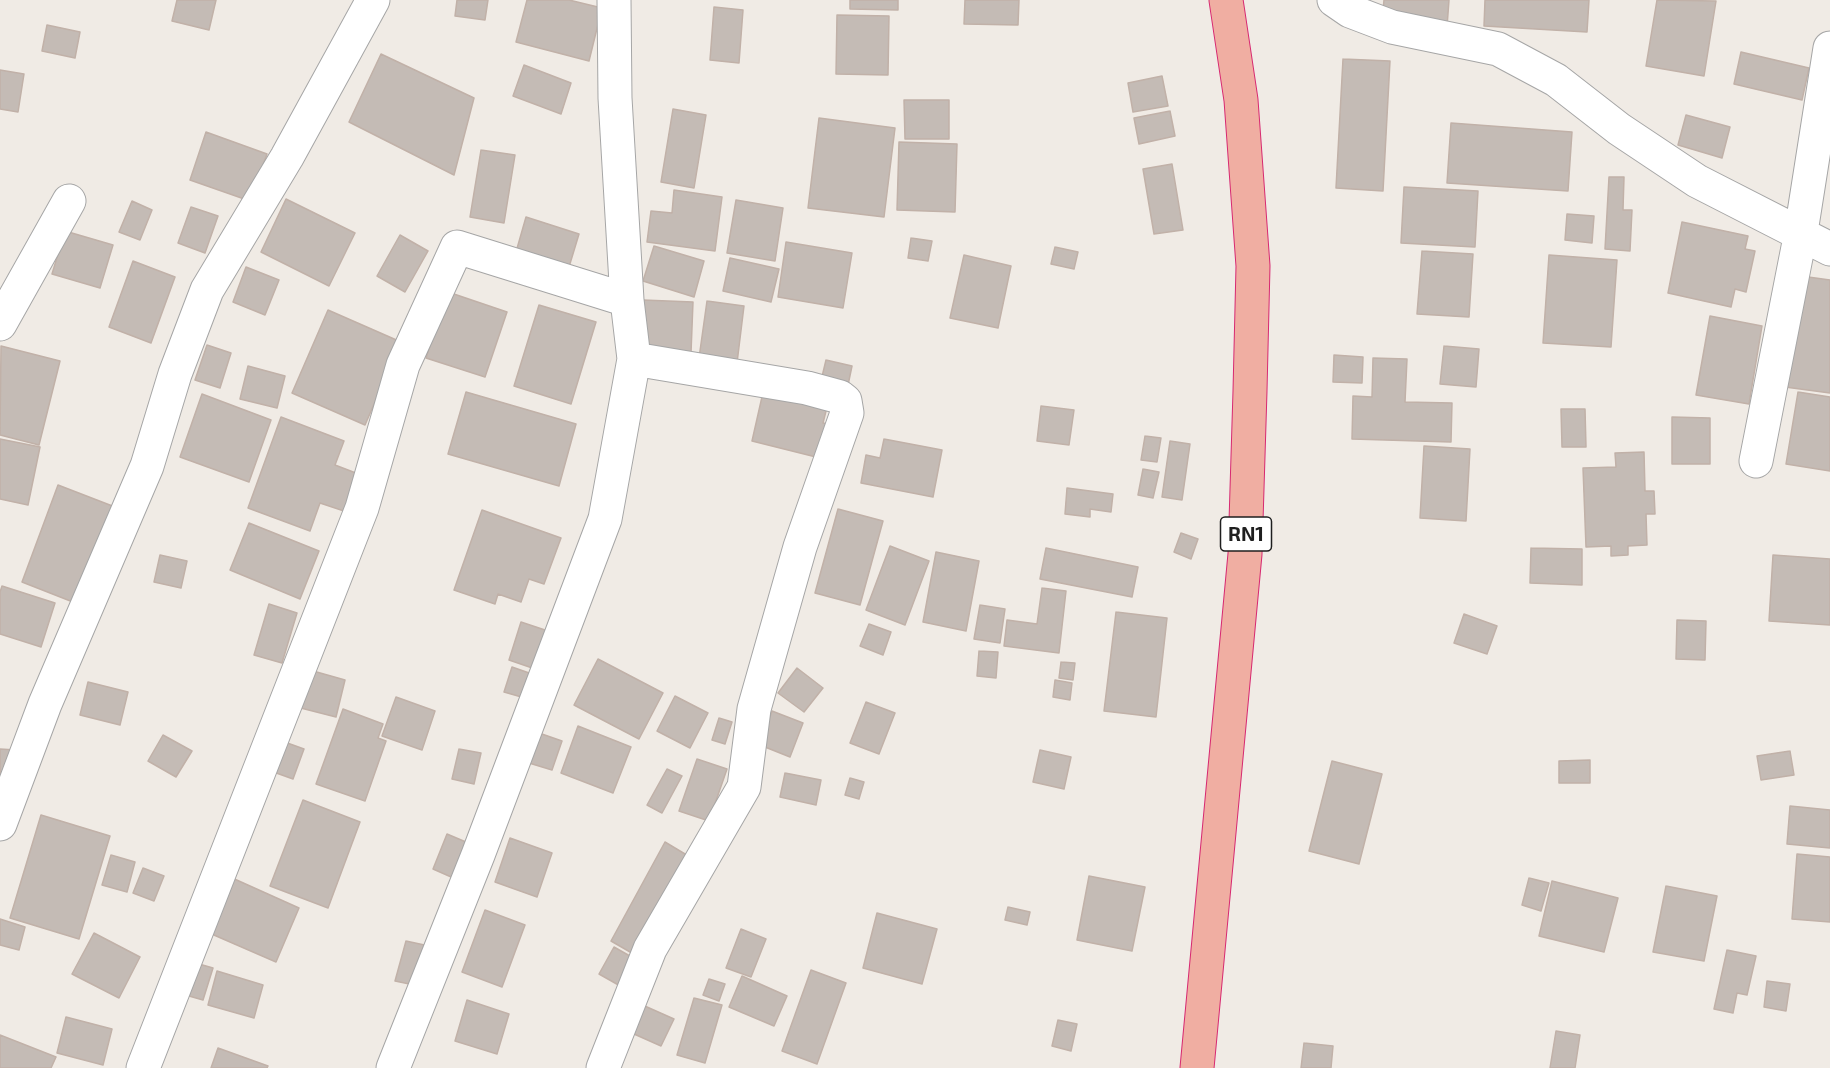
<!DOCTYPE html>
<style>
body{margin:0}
canvas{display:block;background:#f0ebe5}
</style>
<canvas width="1830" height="1068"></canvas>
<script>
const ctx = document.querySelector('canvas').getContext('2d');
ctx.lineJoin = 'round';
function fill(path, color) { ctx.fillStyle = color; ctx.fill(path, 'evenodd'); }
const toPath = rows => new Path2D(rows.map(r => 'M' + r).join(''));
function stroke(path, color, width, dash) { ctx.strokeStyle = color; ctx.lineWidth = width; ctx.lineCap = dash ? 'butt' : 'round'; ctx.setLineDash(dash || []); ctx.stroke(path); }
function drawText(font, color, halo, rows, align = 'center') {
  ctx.font = font + ' "Exo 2",sans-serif'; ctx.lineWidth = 4.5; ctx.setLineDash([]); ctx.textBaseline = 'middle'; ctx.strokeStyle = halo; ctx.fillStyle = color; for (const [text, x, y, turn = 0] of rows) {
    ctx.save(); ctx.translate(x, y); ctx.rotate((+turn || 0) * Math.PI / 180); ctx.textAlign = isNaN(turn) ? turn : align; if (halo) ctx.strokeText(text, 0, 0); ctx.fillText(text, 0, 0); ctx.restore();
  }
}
const building = toPath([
 [177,0,216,0,209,30,172,21,177,0],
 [457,0,488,0,485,20,455,16,457,0],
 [527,0,569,0,602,8,589,61,516,42,527,0],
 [850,0,898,0,898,10,850,9,850,0],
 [965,0,1019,0,1018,25,964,24,965,0],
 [1384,0,1449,0,1447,27,1382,21,1384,0],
 [1485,0,1589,0,1587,32,1484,26,1485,0],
 [1657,0,1716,1,1704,76,1646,66,1657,0],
 [714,7,743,10,739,63,710,60,714,7],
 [837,15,889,16,888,75,836,74,837,15],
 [47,25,80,32,75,58,42,51,47,25],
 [1741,52,1809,68,1802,100,1734,84,1741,52],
 [381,54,474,98,454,175,349,122,381,54],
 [1343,59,1390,61,1383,191,1336,188,1343,59],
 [524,65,571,83,561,114,513,96,524,65],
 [0,70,24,74,18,112,0,109,0,70],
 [1162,76,1168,106,1133,112,1128,83,1162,76],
 [904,100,949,100,949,139,905,139,904,100],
 [673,109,706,115,694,188,661,182,673,109],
 [1170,111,1175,136,1139,144,1134,118,1170,111],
 [1686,115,1730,127,1722,158,1678,145,1686,115],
 [819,118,895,128,884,217,808,208,819,118],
 [1451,123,1572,132,1568,191,1447,183,1451,123],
 [206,132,267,154,250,201,190,180,206,132],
 [899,142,957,144,955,212,897,210,899,142],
 [481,150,515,155,504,223,470,217,481,150],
 [1172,164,1183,230,1154,234,1143,169,1172,164],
 [1609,177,1624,177,1623,210,1632,210,1630,251,1605,249,1609,177],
 [1404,187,1478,191,1475,247,1401,243,1404,187],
 [674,190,722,197,715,251,647,242,651,211,672,213,674,190],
 [286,199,355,233,329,286,261,252,286,199],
 [736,200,783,208,775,261,727,253,736,200],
 [132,201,152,210,140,240,119,232,132,201],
 [191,207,218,216,205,253,178,243,191,207],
 [1567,214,1594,216,1592,243,1565,240,1567,214],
 [526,217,579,234,569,267,516,252,526,217],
 [1682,222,1748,236,1745,249,1755,251,1746,292,1735,289,1731,307,1668,293,1682,222],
 [65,231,113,245,100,288,52,274,65,231],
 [400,235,428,251,405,292,377,276,400,235],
 [911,238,932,241,928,261,908,258,911,238],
 [786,242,852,253,843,308,778,297,786,242],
 [654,246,704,261,694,297,643,281,654,246],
 [1055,247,1078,252,1074,269,1051,264,1055,247],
 [1422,251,1473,254,1469,317,1417,314,1422,251],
 [964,255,1011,266,998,328,950,318,964,255],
 [1549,255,1617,260,1611,347,1543,343,1549,255],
 [730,258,779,269,771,302,723,291,730,258],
 [133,261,175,277,151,343,109,327,133,261],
 [246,267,279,280,265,315,233,302,246,267],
 [1801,276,1830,280,1830,393,1785,387,1801,276],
 [448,292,507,312,485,377,426,358,448,292],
 [643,300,693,302,691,353,641,351,643,300],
 [707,301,744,306,737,363,699,358,707,301],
 [539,305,596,322,571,404,514,386,539,305],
 [328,310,401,342,365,425,292,393,328,310],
 [1710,316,1762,326,1749,404,1696,395,1710,316],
 [207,345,231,353,220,388,195,380,207,345],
 [1,346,60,361,39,445,0,435,1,346],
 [1444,346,1479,349,1476,387,1440,384,1444,346],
 [1334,355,1363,357,1362,383,1333,382,1334,355],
 [1373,358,1407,359,1405,402,1452,403,1451,442,1352,439,1353,396,1372,397,1373,358],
 [826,360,852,366,847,390,820,385,826,360],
 [248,366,285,376,277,408,240,399,248,366],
 [764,388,828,403,823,423,832,425,824,459,752,441,764,388],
 [466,392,576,424,559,486,448,454,466,392],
 [1798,392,1830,397,1830,471,1786,464,1798,392],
 [202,394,271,420,249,482,180,457,202,394],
 [1041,406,1074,410,1069,445,1037,441,1041,406],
 [1561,409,1585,409,1586,447,1562,447,1561,409],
 [281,417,344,441,335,465,361,475,347,512,320,503,310,531,248,508,281,417],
 [1672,417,1710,418,1710,464,1672,464,1672,417],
 [1145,436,1161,438,1157,462,1141,460,1145,436],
 [0,439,40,447,28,505,0,499,0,439],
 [884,439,942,450,933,497,861,483,866,455,880,458,884,439],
 [1170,441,1190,444,1182,500,1162,497,1170,441],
 [1424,446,1470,449,1466,521,1420,518,1424,446],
 [1644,452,1645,491,1654,491,1655,514,1646,514,1647,545,1628,546,1628,555,1611,556,1611,546,1586,547,1583,468,1616,467,1615,453,1644,452],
 [1143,469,1159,472,1153,498,1138,495,1143,469],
 [58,485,115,507,78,604,22,582,58,485],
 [1067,488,1113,494,1111,512,1090,509,1090,517,1065,514,1067,488],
 [838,509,883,521,860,605,815,593,838,509],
 [482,510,561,538,544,584,529,579,521,602,498,594,495,604,454,590,482,510],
 [249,523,319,551,300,599,230,570,249,523],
 [1181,533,1198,539,1191,559,1174,552,1181,533],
 [890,546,929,561,905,625,866,610,890,546],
 [1046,548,1138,567,1132,597,1040,579,1046,548],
 [1531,548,1582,549,1582,585,1530,583,1531,548],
 [936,552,979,561,966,631,923,622,936,552],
 [160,555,187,561,181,588,154,582,160,555],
 [1773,555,1830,559,1830,625,1769,621,1773,555],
 [2,586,55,603,41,647,0,634,0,592,2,586],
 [1042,588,1066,591,1059,653,1004,646,1007,620,1037,624,1042,588],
 [269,604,297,613,282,663,254,655,269,604],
 [980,605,1005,609,1000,643,974,639,980,605],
 [1116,612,1167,618,1156,717,1104,711,1116,612],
 [1464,614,1497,626,1487,654,1454,643,1464,614],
 [1677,620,1706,621,1705,660,1676,659,1677,620],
 [521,622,554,633,541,671,509,660,521,622],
 [869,624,891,632,883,655,860,646,869,624],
 [979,651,998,652,996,678,977,676,979,651],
 [598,659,663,693,639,739,574,705,598,659],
 [1061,662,1075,663,1073,680,1059,678,1061,662],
 [299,667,345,680,336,717,289,705,299,667],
 [512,667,532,674,525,698,504,692,512,667],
 [797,668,823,688,804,712,778,693,797,668],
 [1055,680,1072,683,1070,700,1053,697,1055,680],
 [88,682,128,692,120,725,80,715,88,682],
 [675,696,708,713,690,748,657,731,675,696],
 [396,697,435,711,422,750,382,736,396,697],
 [866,702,895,713,879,754,850,743,866,702],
 [343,709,383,724,378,738,386,741,365,801,316,784,343,709],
 [772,711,803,723,790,757,760,745,772,711],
 [719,718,732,722,725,744,712,740,719,718],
 [578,726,631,747,613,793,561,773,578,726],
 [539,733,562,741,552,770,529,763,539,733],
 [163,735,192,751,176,777,148,761,163,735],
 [279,740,304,749,293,779,268,770,279,740],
 [0,749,16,750,0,778,0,749],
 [459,749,481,753,474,784,452,779,459,749],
 [1040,750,1071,757,1064,789,1033,782,1040,750],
 [1790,751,1794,775,1761,780,1757,756,1790,751],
 [697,759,727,769,709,821,679,811,697,759],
 [1590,760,1590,783,1559,783,1559,761,1590,760],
 [1332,761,1382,774,1359,864,1309,851,1332,761],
 [667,769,682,776,662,813,647,805,667,769],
 [785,773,821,780,816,805,780,797,785,773],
 [850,778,864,782,859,799,845,795,850,778],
 [303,800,360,822,328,908,270,886,303,800],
 [1790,806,1830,810,1830,848,1787,844,1790,806],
 [41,815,110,836,79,939,10,918,41,815],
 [447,834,473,845,458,880,433,869,447,834],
 [510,838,552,853,537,897,495,882,510,838],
 [665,842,690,857,637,956,611,941,665,842],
 [1797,854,1830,857,1830,922,1792,919,1797,854],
 [111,855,135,862,127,892,102,885,111,855],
 [143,868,164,876,154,901,133,893,143,868],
 [1089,876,1145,887,1132,951,1077,940,1089,876],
 [230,877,299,908,276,962,207,932,230,877],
 [1529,878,1549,883,1541,911,1522,905,1529,878],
 [1552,881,1618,898,1604,952,1539,936,1552,881],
 [1666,886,1717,896,1704,961,1653,952,1666,886],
 [1008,907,1030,912,1027,925,1005,920,1008,907],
 [485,910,525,925,502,987,462,972,485,910],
 [877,913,937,929,922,984,863,968,877,913],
 [0,919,25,927,19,950,0,945,0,919],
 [741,929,766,939,751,977,726,968,741,929],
 [94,933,140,957,119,998,72,974,94,933],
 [406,941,429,946,419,986,395,981,406,941],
 [614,947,637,960,622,987,599,974,614,947],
 [1727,950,1756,956,1747,995,1737,993,1733,1013,1714,1009,1727,950],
 [192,962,213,968,203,1000,182,994,192,962],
 [811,970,846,983,817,1064,782,1051,811,970],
 [217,971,263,985,254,1018,208,1005,217,971],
 [742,976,787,996,774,1026,729,1007,742,976],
 [709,979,725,984,719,1001,703,995,709,979],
 [1767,981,1790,984,1786,1011,1764,1007,1767,981],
 [694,998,722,1005,705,1063,677,1055,694,998],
 [467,1000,509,1014,497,1054,455,1041,467,1000],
 [638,1003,674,1019,661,1046,625,1030,638,1003],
 [66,1017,112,1029,103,1065,57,1053,66,1017],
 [1058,1020,1077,1024,1071,1051,1052,1046,1058,1020],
 [1556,1031,1580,1035,1575,1068,1550,1068,1556,1031],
 [0,1035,56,1057,51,1068,0,1068,0,1035],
 [1304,1043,1333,1046,1331,1068,1301,1068,1304,1043],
 [218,1048,268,1066,267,1068,211,1068,218,1048]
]);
fill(building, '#c4bbb5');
stroke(building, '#c1b1a8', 1.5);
const minor = toPath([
 [1334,0,1350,11,1392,27,1498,49,1556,80,1619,129,1697,181,1830,249],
 [0,324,69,201],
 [1756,461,1801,232,1830,48],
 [0,824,45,704,147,466,175,374,207,290,287,157,373,0],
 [143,1068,362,508,403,365,457,247,627,300],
 [393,1068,478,855,605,519,634,359,627,300,615,98,614,0],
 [603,1068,650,949,744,787,754,709,800,547,847,413,845,401,840,397,807,388,634,359]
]);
const trunk = toPath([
 [1197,1068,1245,554,1250,391,1253,266,1241,100,1226,0]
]);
stroke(minor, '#a6a6a6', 35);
stroke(trunk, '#d72971', 35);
stroke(minor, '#fff', 33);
stroke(trunk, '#f0aea2', 33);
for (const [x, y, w] of [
 [1246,534,51]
]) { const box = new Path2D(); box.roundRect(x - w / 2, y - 17, w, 34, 4.5); ctx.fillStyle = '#fff'; ctx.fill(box); stroke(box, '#1f1f1f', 1.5); }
drawText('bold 20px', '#1f1f1f', null, [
 ["RN1",1246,534]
]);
</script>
